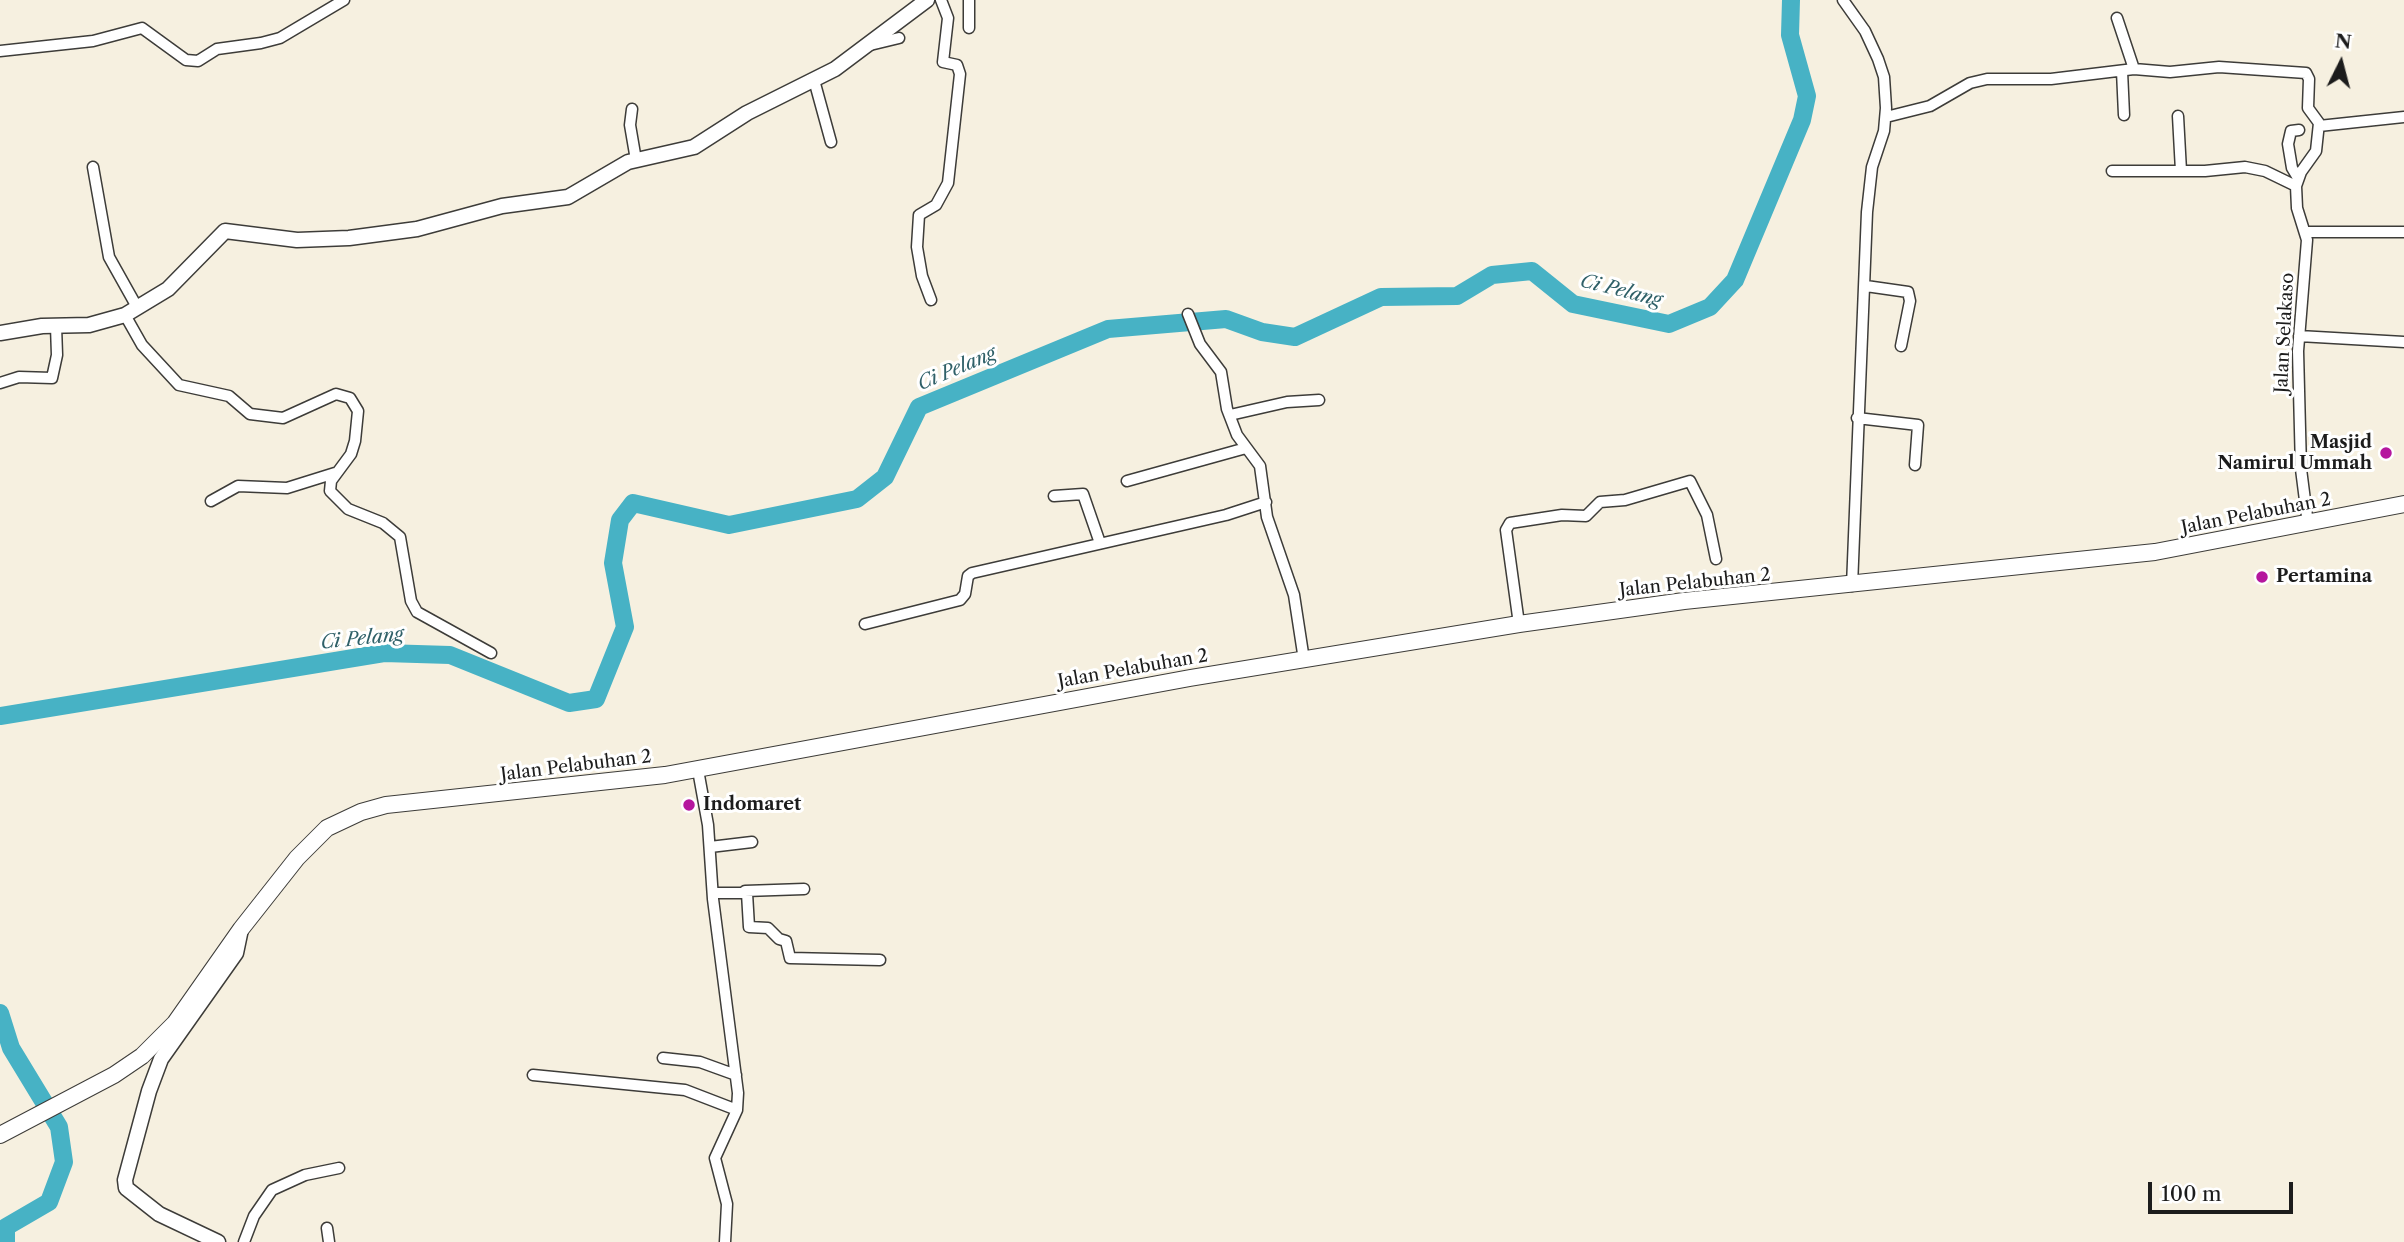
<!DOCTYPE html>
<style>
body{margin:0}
#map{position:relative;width:2404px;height:1242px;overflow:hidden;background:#f6f0e0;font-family:"Libre Caslon Text",serif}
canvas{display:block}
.north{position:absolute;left:2306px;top:28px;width:70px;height:70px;-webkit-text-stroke:5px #fff;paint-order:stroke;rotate:6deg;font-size:19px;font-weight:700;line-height:28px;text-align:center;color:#1c1c1c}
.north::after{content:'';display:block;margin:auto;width:24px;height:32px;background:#1c1c1c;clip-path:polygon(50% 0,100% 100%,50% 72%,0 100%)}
.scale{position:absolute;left:2148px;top:1182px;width:145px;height:32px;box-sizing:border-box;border:4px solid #1c1c1c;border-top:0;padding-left:9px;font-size:21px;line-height:24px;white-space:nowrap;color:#1c1c1c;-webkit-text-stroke:5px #fff;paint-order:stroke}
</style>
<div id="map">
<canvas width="2404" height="1242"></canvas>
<div class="north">N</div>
<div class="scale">100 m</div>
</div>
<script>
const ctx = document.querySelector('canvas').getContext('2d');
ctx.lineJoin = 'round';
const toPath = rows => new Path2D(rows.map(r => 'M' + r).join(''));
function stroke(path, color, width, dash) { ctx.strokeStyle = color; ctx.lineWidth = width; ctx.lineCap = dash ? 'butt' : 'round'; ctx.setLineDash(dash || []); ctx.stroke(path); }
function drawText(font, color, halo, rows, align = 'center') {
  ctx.font = font + ' "Libre Caslon Text",serif'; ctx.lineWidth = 6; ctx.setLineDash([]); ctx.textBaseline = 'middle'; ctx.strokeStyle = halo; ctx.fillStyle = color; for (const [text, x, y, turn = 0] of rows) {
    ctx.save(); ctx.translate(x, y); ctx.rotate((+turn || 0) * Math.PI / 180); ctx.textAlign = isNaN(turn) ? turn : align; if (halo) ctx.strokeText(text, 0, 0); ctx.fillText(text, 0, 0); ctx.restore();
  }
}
stroke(toPath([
 [0,716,384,653,450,655,569,703,596,699,625,627,613,563,620,520,633,503,729,525,857,499,885,477,919,407,1108,329,1226,319,1262,332,1295,337,1381,297,1457,296,1492,275,1532,271,1573,304,1669,324,1710,307,1735,280,1802,120,1807,96,1790,35,1791,0],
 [0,1013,11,1048,59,1127,64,1162,49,1202,6,1227,6,1242]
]), '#47b2c5', 18);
const minor = toPath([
 [1843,0,1865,31,1878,59,1884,77,1886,108,1884,131,1872,167,1867,212,1852,586],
 [2117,18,2134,69],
 [969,28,969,0],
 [870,45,899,38],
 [0,51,93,41,142,28,186,60,198,61,217,49,261,43,280,38,344,0],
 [2122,71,2124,115],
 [814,80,831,142],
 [632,109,630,125,636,160],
 [2178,116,2181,171],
 [1886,117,1930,106,1970,83,1987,79,2051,79,2134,69,2170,72,2219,67,2306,73,2309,79,2308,108,2319,123,2316,151,2301,172,2296,186,2297,208,2307,240,2298,351,2301,469,2308,524],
 [2319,126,2404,117],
 [93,167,109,257,137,307],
 [2112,171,2205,171,2245,167,2265,171,2296,186],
 [2298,178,2292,168,2288,144,2291,131,2299,130],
 [2306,232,2404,232],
 [1866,286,1908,292,1910,301,1901,346],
 [931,300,922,276,917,247,919,215,936,205,948,183,960,74,957,65,943,62,948,18,941,0],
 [1188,314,1200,344,1221,372,1227,409,1237,435,1260,466,1267,517,1294,595,1304,660],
 [125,315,142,345,179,385,229,396,250,414,283,418,336,394,350,398,358,411,355,441,351,454,331,481,330,491,348,509,383,523,400,537,411,601,417,612,491,653],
 [2299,336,2404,342],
 [0,383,19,377,52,378,57,355,56,326],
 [1230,415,1287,402,1319,400],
 [1857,418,1918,425,1915,465],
 [1127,481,1246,448],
 [1054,496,1083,494,1100,543],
 [211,501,238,486,287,488,335,473],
 [865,624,960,600,965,594,968,576,972,573,1226,515,1266,502],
 [1519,624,1506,530,1510,523,1562,515,1586,516,1600,502,1625,500,1690,481,1707,515,1716,559],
 [698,770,708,825,713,899,738,1093,737,1110,715,1158,727,1204,725,1242],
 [710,847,752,842],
 [745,891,804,889],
 [713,893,747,893,749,927,768,928,779,939,786,941,790,958,880,960],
 [663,1058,700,1062,736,1075],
 [533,1075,685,1090,737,1110],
 [327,1228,329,1242],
 [244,1242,254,1216,272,1190,305,1175,339,1168]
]);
const tertiary = toPath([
 [0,333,42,326,89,325,125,315,168,289,225,231,297,240,349,238,417,229,502,206,568,197,628,162,694,147,747,113,835,69,927,0],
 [218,1242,159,1214,126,1188,125,1180,149,1091,161,1059,236,953,241,929]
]);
const secondary = toPath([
 [0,1135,114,1075,142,1056,175,1023,241,929,297,858,327,828,361,812,386,805,665,775,1190,678,1519,624,1684,601,2155,552,2404,504]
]);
stroke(minor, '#3d3c39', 13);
stroke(tertiary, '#3d3c39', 17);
stroke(secondary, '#3d3c39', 18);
stroke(minor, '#fff', 10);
stroke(tertiary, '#fff', 14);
stroke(secondary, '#fff', 16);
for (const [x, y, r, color] of [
 [2386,453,7,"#b5179e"],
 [2262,577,7,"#b5179e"],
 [689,805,7,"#b5179e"]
]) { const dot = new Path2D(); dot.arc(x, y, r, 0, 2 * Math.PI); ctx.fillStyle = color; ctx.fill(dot); stroke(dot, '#fff', 2.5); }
drawText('18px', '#1c1c1c', '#fff', [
 ["Jalan Selakaso",2285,333,-87],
 ["Jalan Pelabuhan 2",2256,514,-11],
 ["Jalan Pelabuhan 2",1695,583,-6],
 ["Jalan Pelabuhan 2",1133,669,-10],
 ["Jalan Pelabuhan 2",576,766,-7]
]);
drawText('bold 18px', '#1c1c1c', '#fff', [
 ["Masjid",2372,443,"right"],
 ["Namirul Ummah",2372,464,"right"],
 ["Pertamina",2276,577],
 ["Indomaret",703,805]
], 'left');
drawText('italic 19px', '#2f6068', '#fff', [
 ["Ci Pelang",1621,291,14],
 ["Ci Pelang",957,369,-23],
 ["Ci Pelang",362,639,-6]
]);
</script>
